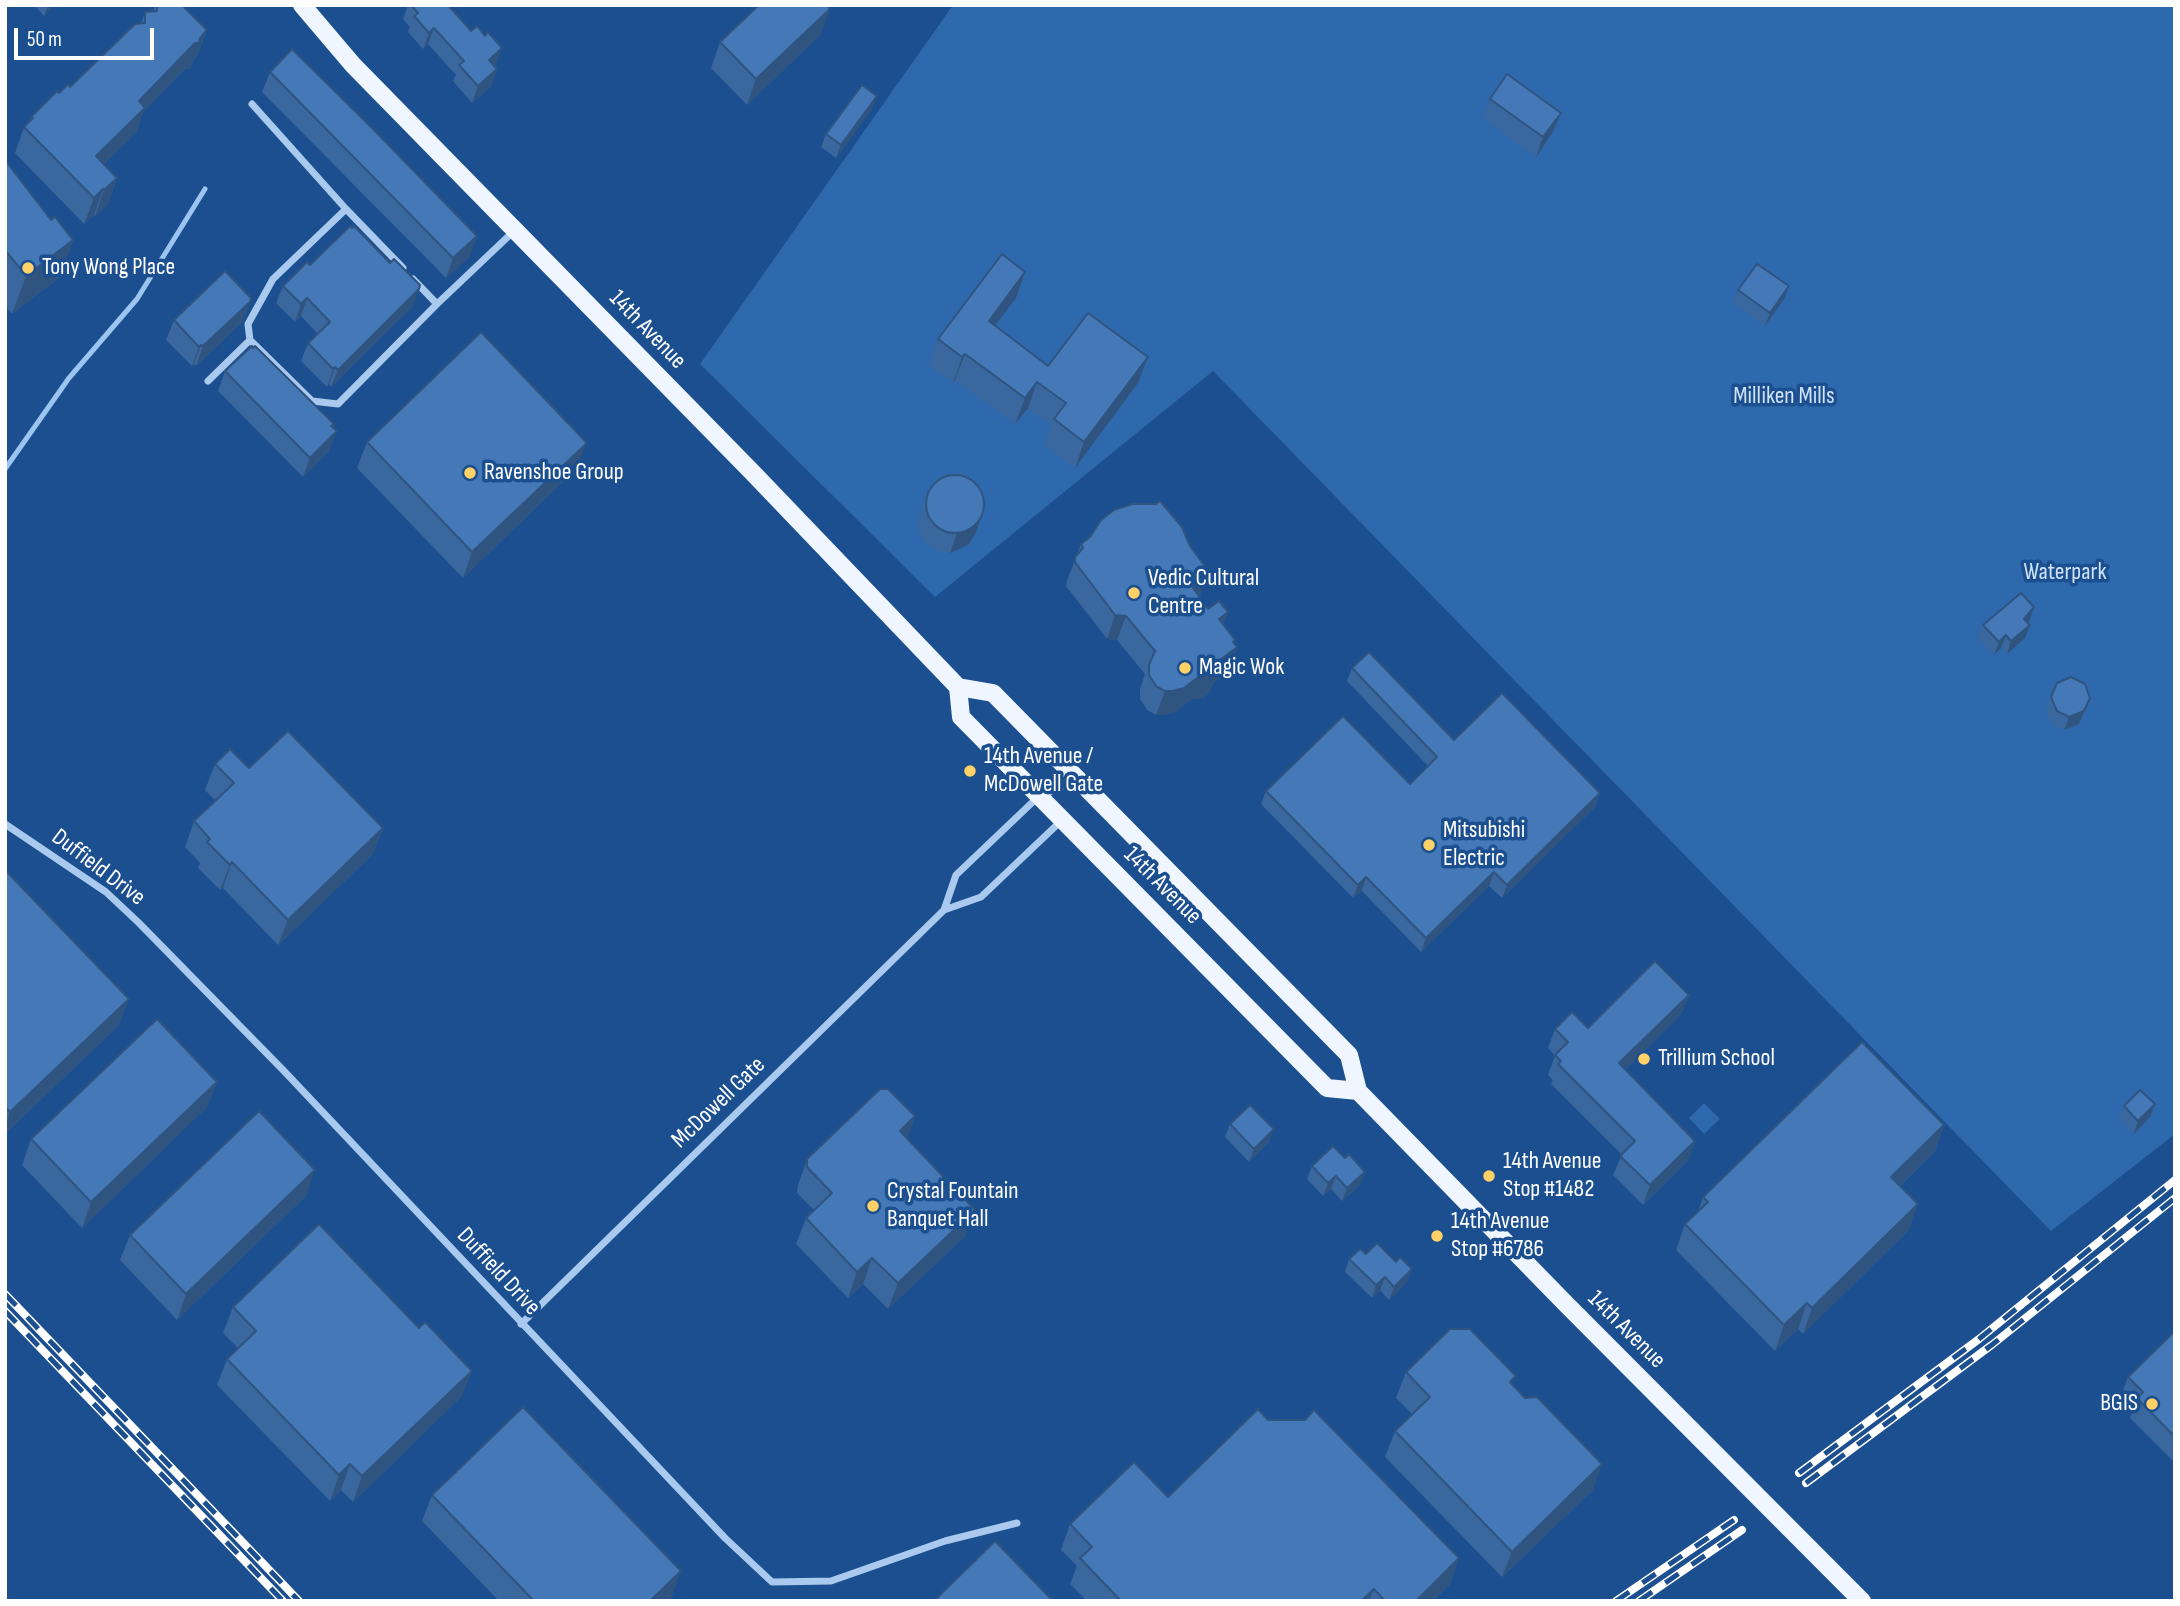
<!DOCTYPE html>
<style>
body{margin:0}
#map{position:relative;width:2180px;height:1606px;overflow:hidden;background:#1b4f8f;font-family:"Sofia Sans Condensed",sans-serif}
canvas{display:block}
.frame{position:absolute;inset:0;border:7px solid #fff;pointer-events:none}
.scale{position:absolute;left:14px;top:28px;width:140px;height:32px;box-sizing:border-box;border:4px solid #fff;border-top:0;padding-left:9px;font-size:21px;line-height:24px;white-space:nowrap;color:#fff;-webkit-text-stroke:5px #1b4f8f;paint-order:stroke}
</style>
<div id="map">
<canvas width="2180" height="1606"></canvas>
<div class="frame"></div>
<div class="scale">50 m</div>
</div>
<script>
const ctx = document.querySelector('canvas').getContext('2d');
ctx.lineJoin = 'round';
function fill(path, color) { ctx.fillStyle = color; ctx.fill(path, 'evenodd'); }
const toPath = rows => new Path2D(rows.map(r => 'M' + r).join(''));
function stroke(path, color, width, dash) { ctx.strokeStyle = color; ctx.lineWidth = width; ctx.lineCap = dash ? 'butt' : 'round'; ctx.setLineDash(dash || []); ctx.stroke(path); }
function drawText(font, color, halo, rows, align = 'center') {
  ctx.font = font + ' "Sofia Sans Condensed",sans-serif'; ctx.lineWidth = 7; ctx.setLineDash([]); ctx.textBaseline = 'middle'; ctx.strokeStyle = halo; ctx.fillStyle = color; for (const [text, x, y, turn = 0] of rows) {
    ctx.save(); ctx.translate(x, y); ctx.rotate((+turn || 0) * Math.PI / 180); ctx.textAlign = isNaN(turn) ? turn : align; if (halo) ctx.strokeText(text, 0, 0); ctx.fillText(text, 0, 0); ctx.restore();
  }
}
fill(toPath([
 [953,5,2175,5,2175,1134,2051,1231,1213,371,935,597,700,364],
 [1704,1103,1720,1119,1704,1134,1689,1118]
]), '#2e69ad');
stroke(toPath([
 [5,469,69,378,137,299,205,189]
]), '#9cc4f0', 5);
stroke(toPath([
 [252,104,346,209,403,268],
 [346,209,273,279,248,324,250,340,312,401,338,404,437,304,514,231],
 [413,279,437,304],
 [208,381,250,340],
 [5,824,106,892,139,923,284,1071,725,1538,772,1582,831,1581,945,1541,1017,1523],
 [944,910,956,875,1039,796,1077,781],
 [521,1324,944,910,981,897,1061,821]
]), '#a9c9ee', 7);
stroke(toPath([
 [302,5,353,65,753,473,958,687,993,693,1349,1055,1358,1091,1566,1304,1862,1601],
 [958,687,961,717,1327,1088,1358,1091]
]), '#f0f6ff', 18);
const rail = toPath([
 [5,1294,299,1601],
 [5,1311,283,1601],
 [1799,1473,1979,1339,2175,1180],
 [1806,1483,1993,1344,2175,1198],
 [1616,1601,1734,1520],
 [1639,1601,1742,1530]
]);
stroke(rail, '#fff', 8);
stroke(rail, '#1b4f8f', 5, [16]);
fill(toPath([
 [34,5,54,5,44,16],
 [155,5,182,5,207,30,197,56,193,61,190,69,185,69,143,112,136,133,104,164,117,178,108,204,95,216,94,215,84,224,15,153,24,127,29,122,31,117,59,93,70,87,141,24,145,12,153,12],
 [408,5,448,5,496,65,494,66,497,69,491,86,472,103,453,81,456,75,428,44,423,49,408,32,410,27,403,19],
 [821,34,747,105,711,68,720,42],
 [270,72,470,256,446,278,262,92],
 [1490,99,1553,132,1536,157,1483,118],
 [872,109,836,158,821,147,826,134],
 [5,160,51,220,73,240,59,278,12,314,5,306],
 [1025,272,1016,298,995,326,1048,366,1138,383,1075,468,1044,445,1051,425,1028,408,1015,424,955,380,953,383,929,365,938,339],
 [283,286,413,306,331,387,329,384,327,387,301,361,308,343,318,334,301,316,295,322,276,303],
 [1789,286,1784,299,1765,326,1733,303,1738,290],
 [250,302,243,321,196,366,194,364,192,366,166,340,174,320],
 [225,371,334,424,329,451,303,477,218,391],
 [367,442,577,468,463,578,357,468],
 [928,491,982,515,975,535,968,545,950,553,938,551,927,545,920,534,918,525,921,511],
 [1081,544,1190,546,1209,572,1199,596,1208,609,1228,612,1223,625,1235,640,1228,671,1213,683,1210,691,1203,699,1192,699,1175,712,1163,715,1156,715,1147,710,1140,699,1140,689,1145,674,1117,640,1107,639,1066,586,1067,581],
 [2034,607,2028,622,2025,638,2007,654,2001,648,1994,655,1978,638,1983,625],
 [1352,668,1454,740,1600,793,1595,807,1502,898,1489,886,1421,952,1362,891,1353,898,1261,804,1266,791,1410,784,1428,766,1347,681],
 [2057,683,2086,711,2079,724,2064,730,2052,724,2046,710],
 [215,764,249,768,383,828,373,854,278,945,223,888,220,890,198,868,200,863,185,847,194,821,216,801,205,790],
 [5,870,119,1025,5,1134],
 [1689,995,1681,1014,1625,1070,1695,1141,1688,1160,1643,1205,1613,1175,1622,1155,1551,1084,1553,1080,1548,1075,1555,1056,1548,1048,1555,1029,1588,1028],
 [217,1082,207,1107,82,1228,22,1165,31,1139],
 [2155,1104,2150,1117,2134,1134,2119,1119,2124,1106],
 [915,1116,907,1139,965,1236,888,1309,863,1284,848,1298,796,1244,806,1218,814,1210,797,1193,798,1185,807,1159],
 [1230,1124,1269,1142,1249,1162,1225,1137],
 [1944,1125,1935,1151,1900,1186,1909,1230,1803,1334,1798,1329,1775,1351,1676,1250,1685,1224,1698,1212,1703,1197],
 [1312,1166,1360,1185,1342,1201,1331,1189,1323,1196,1307,1179],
 [306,1196,177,1320,120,1260,130,1235],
 [1366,1254,1396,1262,1412,1269,1407,1282,1389,1300,1380,1290,1372,1298,1345,1272,1349,1259],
 [233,1307,462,1396,353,1502,341,1490,330,1501,217,1385,227,1359,238,1348,223,1333],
 [2175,1331,2175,1463,2130,1418,2133,1409,2121,1396,2128,1377],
 [1406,1372,1513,1385,1593,1490,1502,1577,1385,1457,1395,1431,1412,1414,1396,1398],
 [1268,1420,1459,1558,1450,1584,1433,1601,1087,1601,1070,1584,1077,1566,1061,1550,1070,1524,1168,1497],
 [432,1495,672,1596,667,1601,499,1601,422,1521]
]), '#3a679d');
fill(toPath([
 [48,5,54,5,44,16],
 [830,9,821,34,747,105,756,79],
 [434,28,428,44,423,49,429,33],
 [207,30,197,56,193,61,190,69,185,69,143,112,136,133,86,182,96,156,139,101],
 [502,48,496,65,483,76,489,60],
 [497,69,491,86,472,103,478,86],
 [877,96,872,109,836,158,841,145],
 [1561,113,1553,132,1536,157,1543,137],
 [117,178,108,204,95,216,104,190],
 [103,189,94,215,84,224,94,198],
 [477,236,470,256,446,278,453,258],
 [73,240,59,278,12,314,26,276],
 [1025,272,1016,298,979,347,989,321],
 [1789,286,1784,299,1765,326,1770,313],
 [419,289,413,306,331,387,338,370],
 [307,298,301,316,295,322,301,304],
 [250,302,243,321,196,366,203,346],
 [201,345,194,364,192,366,199,347],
 [965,354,955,380,953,383,962,357],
 [1148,357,1138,383,1075,468,1084,442],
 [335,367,329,384,327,387,333,369],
 [1037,382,1028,408,1015,424,1025,398],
 [334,424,328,440,337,431,329,451,303,477,310,458],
 [587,443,577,468,463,578,472,552],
 [982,515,975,535,968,545,950,553,957,533],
 [1209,572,1200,596,1182,609,1191,585],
 [2034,607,2030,620,2020,632,2024,619],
 [1228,612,1219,636,1219,619],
 [1115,615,1126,616,1117,640,1107,639],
 [2030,625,2025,638,2007,654,2011,641],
 [2006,635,2001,648,1994,655,1999,642],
 [1235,640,1231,652,1237,647,1228,671,1213,683,1210,691,1203,699,1192,699,1175,712,1163,715,1156,715,1165,691,1201,675,1220,660],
 [2090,698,2079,724,2064,730,2069,717],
 [1600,793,1595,807,1502,898,1507,885],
 [383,828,373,854,278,945,288,920],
 [232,862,223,888,220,890,230,865],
 [1494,872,1489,886,1421,952,1426,938],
 [1366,877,1362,891,1353,898,1358,885],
 [1689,995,1681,1014,1612,1083,1619,1063],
 [129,999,119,1025,5,1134,5,1126,10,1112],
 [217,1082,207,1107,82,1228,91,1202],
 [2155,1104,2150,1117,2134,1134,2138,1121],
 [915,1116,906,1142,900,1131],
 [1944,1125,1935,1151,1882,1203,1891,1177],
 [1274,1129,1269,1142,1249,1162,1254,1149],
 [1695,1141,1688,1160,1643,1205,1650,1185],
 [315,1170,306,1196,177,1320,186,1294],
 [1365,1172,1360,1185,1342,1201,1347,1188],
 [1336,1176,1331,1189,1323,1196,1328,1183],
 [1918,1204,1909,1230,1803,1334,1812,1308],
 [975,1210,965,1236,888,1309,898,1283],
 [872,1258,863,1284,848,1298,857,1272],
 [1412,1269,1407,1282,1389,1300,1394,1287],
 [1385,1277,1380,1290,1372,1298,1376,1285],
 [1807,1303,1798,1329,1775,1351,1784,1325],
 [472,1371,462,1396,353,1502,362,1476],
 [350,1464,341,1490,330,1501,339,1475],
 [1602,1464,1593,1490,1502,1577,1512,1552],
 [1459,1558,1450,1584,1433,1601,1416,1601],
 [681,1571,672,1596,667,1601,650,1601],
 [1374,1589,1369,1601,1361,1601]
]), '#305480');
const building = toPath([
 [157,5,182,5,207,30,200,38,199,43,195,43,139,101,145,108,96,156,117,178,104,190,103,189,94,198,24,127,33,118,31,117,57,91,59,93,68,84,70,87,135,24,145,23,145,12,157,11,157,5],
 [411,5,448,5,471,31,477,26,485,36,488,32,502,48,489,60,497,69,478,86,459,65,464,61,434,28,429,33,414,16,418,13,411,5],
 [759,5,827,5,830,9,756,79,720,42,759,5],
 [292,49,372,128,477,236,453,258,270,72,292,49],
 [1507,74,1561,113,1543,137,1490,99,1507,74],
 [862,85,877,96,841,145,826,134,862,85],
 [5,160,51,220,55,217,73,240,26,276,5,250,5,160],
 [350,226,352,228,354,226,390,263,394,259,420,285,419,289,338,370,335,367,333,369,308,343,330,322,307,298,301,304,283,286,307,262,310,265,350,226],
 [1002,254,1025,272,989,321,1048,366,1088,313,1148,357,1084,442,1054,419,1066,403,1037,382,1025,398,965,354,962,357,938,339,1002,254],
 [1757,264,1789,286,1770,313,1738,290,1757,264],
 [225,271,251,298,250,302,203,346,201,345,199,347,174,320,225,271],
 [481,332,587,443,472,552,367,442,481,332],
 [252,346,253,348,255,346,334,424,331,426,337,431,310,458,225,371,252,346],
 '926 504a29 29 0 1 1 58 0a29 29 0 1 1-58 0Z',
 [1160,501,1182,527,1190,546,1209,572,1191,585,1208,609,1219,601,1228,612,1219,619,1235,640,1233,642,1237,647,1220,660,1219,667,1211,675,1201,675,1184,688,1172,691,1165,691,1156,686,1149,675,1149,665,1155,651,1126,616,1115,615,1075,562,1075,557,1083,548,1081,544,1090,537,1101,520,1114,510,1132,504,1156,504,1160,501],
 [2021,593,2034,607,2024,619,2030,625,2011,641,2006,635,1999,642,1983,625,2021,593],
 [1369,652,1454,740,1502,693,1600,793,1507,885,1494,872,1426,938,1366,877,1358,885,1266,791,1343,716,1410,784,1437,757,1352,668,1369,652],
 [2071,677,2085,684,2090,698,2084,711,2069,717,2057,711,2051,697,2057,683,2071,677],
 [288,731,383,828,288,920,232,862,230,865,207,842,210,839,194,821,234,783,215,764,230,749,249,768,288,731],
 [5,870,129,999,10,1112,5,1107,5,870],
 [1655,961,1689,995,1619,1063,1695,1141,1650,1185,1620,1156,1635,1141,1558,1064,1561,1061,1555,1055,1568,1042,1555,1029,1572,1012,1588,1028,1655,961],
 [157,1019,217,1082,91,1202,31,1139,157,1019],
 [1862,1042,1944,1125,1891,1177,1918,1204,1812,1308,1807,1303,1784,1325,1685,1224,1708,1202,1703,1197,1862,1042],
 [880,1089,888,1089,915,1116,900,1131,975,1210,898,1283,872,1258,857,1272,806,1218,832,1193,807,1167,807,1159,880,1089],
 [2140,1090,2155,1104,2138,1121,2124,1106,2140,1090],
 [1250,1105,1274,1129,1254,1149,1230,1124,1250,1105],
 [259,1111,315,1170,186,1294,130,1235,259,1111],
 [1333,1146,1345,1158,1349,1154,1365,1172,1347,1188,1336,1176,1328,1183,1312,1166,1333,1146],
 [319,1224,419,1328,425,1322,472,1371,362,1476,350,1464,339,1475,227,1359,256,1331,233,1307,319,1224],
 [1377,1243,1396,1262,1400,1257,1412,1269,1394,1287,1385,1277,1376,1285,1349,1259,1360,1249,1366,1254,1377,1243],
 [1450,1329,1470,1329,1516,1376,1510,1382,1525,1398,1537,1397,1602,1464,1512,1552,1395,1431,1430,1397,1406,1372,1450,1329],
 [2175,1331,2175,1437,2137,1398,2143,1392,2128,1377,2175,1331],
 [523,1407,681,1571,650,1601,534,1601,432,1495,523,1407],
 [1258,1409,1268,1420,1305,1420,1314,1410,1459,1558,1416,1601,1385,1601,1374,1589,1361,1601,1121,1601,1080,1558,1092,1547,1070,1524,1134,1462,1168,1497,1258,1409],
 [995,1541,1053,1601,934,1601,995,1541]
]);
fill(building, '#4478b7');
stroke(building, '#305480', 2);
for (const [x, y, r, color] of [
 [28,268,7,"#ffd166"],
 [470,473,7,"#ffd166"],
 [1134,593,7,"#ffd166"],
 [1185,668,7,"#ffd166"],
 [970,771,7,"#ffd166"],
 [1429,845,7,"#ffd166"],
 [1644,1059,7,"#ffd166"],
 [1489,1176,7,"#ffd166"],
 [873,1206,7,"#ffd166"],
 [1437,1236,7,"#ffd166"],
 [2152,1404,7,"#ffd166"]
]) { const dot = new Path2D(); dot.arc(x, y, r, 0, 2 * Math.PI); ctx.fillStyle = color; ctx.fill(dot); stroke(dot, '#1b4f8f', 2.5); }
drawText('24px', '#fff', '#1b4f8f', [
 ["Tony Wong Place",42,268],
 ["Ravenshoe Group",484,473],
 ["Vedic Cultural",1148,579],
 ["Centre",1148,607],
 ["Magic Wok",1199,668],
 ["14th Avenue /",984,757],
 ["McDowell Gate",984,785],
 ["Mitsubishi",1443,831],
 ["Electric",1443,859],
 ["Trillium School",1658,1059],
 ["14th Avenue",1503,1162],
 ["Stop #1482",1503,1190],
 ["Crystal Fountain",887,1192],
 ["Banquet Hall",887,1220],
 ["14th Avenue",1451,1222],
 ["Stop #6786",1451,1250],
 ["BGIS",2138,1404,"right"]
], 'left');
drawText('24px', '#fff', '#1b4f8f', [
 ["14th Avenue",647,330,46],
 ["Duffield Drive",98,868,37],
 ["14th Avenue",1162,886,45],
 ["McDowell Gate",719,1103,-44],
 ["Duffield Drive",498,1272,47],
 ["14th Avenue",1626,1330,45]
]);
drawText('24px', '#cfe3fa', '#1b4f8f', [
 ["Milliken Mills",1784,397],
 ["Waterpark",2065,573]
]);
</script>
